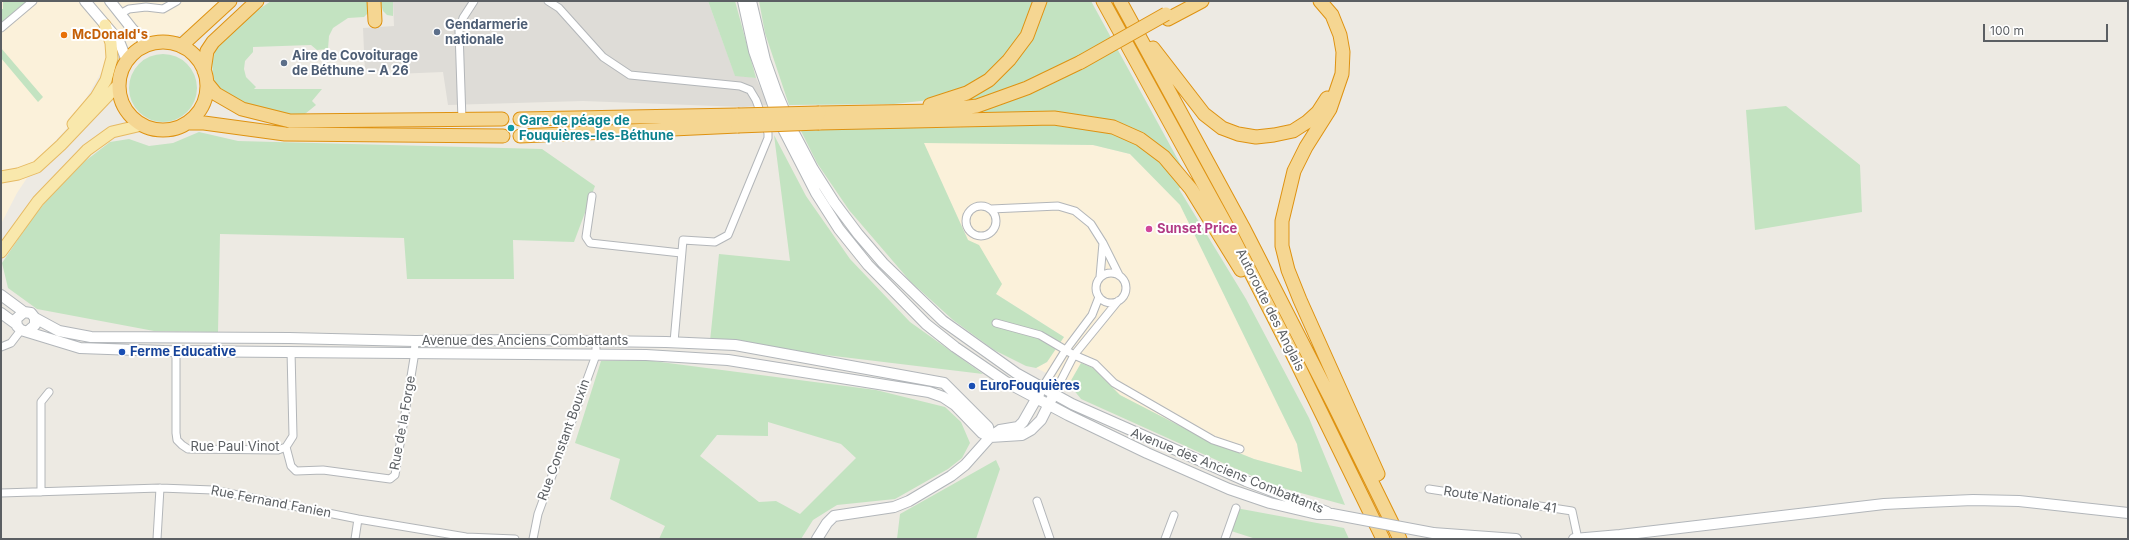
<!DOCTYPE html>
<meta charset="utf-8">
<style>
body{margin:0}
#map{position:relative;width:2129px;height:540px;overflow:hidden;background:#edeae3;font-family:Inter,sans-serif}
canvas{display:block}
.frame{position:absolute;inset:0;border:2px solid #5b5f63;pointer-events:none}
.scale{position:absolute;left:1983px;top:24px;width:125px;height:18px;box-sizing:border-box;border:2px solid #5b5f63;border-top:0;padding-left:5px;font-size:12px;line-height:14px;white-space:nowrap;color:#5b5f63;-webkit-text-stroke:3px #fff;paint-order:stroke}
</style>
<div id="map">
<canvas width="2129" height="540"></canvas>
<div class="frame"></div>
<div class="scale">100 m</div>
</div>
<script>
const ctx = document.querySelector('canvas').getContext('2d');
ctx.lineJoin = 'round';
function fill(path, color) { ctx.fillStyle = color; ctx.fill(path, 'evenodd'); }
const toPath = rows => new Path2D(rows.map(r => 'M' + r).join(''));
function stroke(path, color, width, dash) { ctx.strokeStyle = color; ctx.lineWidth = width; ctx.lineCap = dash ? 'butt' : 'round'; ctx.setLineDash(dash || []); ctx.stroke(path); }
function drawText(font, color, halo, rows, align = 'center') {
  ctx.font = font + ' Inter,sans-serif'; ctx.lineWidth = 4; ctx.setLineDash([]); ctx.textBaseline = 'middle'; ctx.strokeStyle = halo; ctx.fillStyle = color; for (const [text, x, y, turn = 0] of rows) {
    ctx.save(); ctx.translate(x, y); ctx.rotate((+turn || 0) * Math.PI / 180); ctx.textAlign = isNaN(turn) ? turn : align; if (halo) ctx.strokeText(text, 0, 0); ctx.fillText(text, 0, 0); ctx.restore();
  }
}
fill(toPath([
 [1,1,222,1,190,29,175,37,154,38,110,57,72,123,43,154,17,193,1,224],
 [923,142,1093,145,1130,154,1180,204,1297,444,1302,472,1254,459,1209,441,1120,395,1093,368,1081,363,1069,384,1036,368,1047,362,1064,337,996,294,968,240]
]), '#fbf1da');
fill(toPath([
 [393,1,708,1,735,75,756,78,768,105,744,107,583,101,448,105,443,72,395,74,392,69,365,73,363,28,394,26]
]), '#dedcd7');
fill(toPath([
 [3,1,27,1,1,23,1,9,3,9],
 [271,1,371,1,371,10,364,17,348,18,333,28,329,36,328,49,317,50,311,45,253,47,253,52,245,61,244,69,246,77,256,87,254,89,322,89,312,101,316,105,300,118,234,100,221,91,215,83,213,74,212,63,215,51,222,41,248,17],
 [380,1,393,1,393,16,387,15,383,11],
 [708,1,735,1,756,78,735,76],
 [759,1,1091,1,1188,178,1179,189,1246,299,1309,418,1345,505,1275,486,1223,463,1081,399,1069,384,1081,363,1093,368,1120,395,1209,441,1254,459,1302,472,1297,444,1180,205,1130,154,1093,145,924,143,968,240,979,245,1002,284,996,294,1064,337,1047,362,1036,368,1026,366,994,350,953,320,910,281,849,210,817,163,800,129,977,127,976,100,954,104,930,100,894,104,789,105,765,33],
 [1,48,43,97,38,102,1,58],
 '129 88a34 34 0 1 1 68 0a34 34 0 1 1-68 0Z',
 [1786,106,1860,165,1862,212,1755,230,1746,110],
 [199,132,238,141,542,149,595,186,574,242,513,240,514,279,407,279,404,238,220,234,218,332,154,331,37,309,8,288,2,263,33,217,63,181,80,165,110,142,129,139,149,146,173,143],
 [774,135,806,196,850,259,910,322,983,374,710,341,719,254,790,261],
 [645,360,876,390,945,407,961,422,970,443,962,458,948,469,895,499,837,505,813,520,801,539,659,539,665,526,610,499,620,459,575,443,601,361],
 [768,422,841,444,856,458,800,514,776,501,759,502,700,456,717,435,768,436],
 [996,460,1000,469,976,539,897,539,900,514],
 [1236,508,1344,528,1349,539,1256,539,1228,530]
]), '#c3e3c1');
const street = toPath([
 [548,1,559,8,603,57,630,75,740,86,750,90,756,100,768,133,768,138,728,235,715,242,683,240,674,342],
 [120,14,129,9,146,7,163,9,177,1],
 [1,28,33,1],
 [462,120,459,31,463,18,474,1],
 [592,196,586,237,590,243,681,253],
 '966 221a15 15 0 1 1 30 0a15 15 0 1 1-30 0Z',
 [991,209,1058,206,1075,211,1091,224,1103,243],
 '1096 288a15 15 0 1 1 30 0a15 15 0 1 1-30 0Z',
 [1100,277,1103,243,1119,275],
 [996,323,1040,335,1074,355,1095,364,1114,383,1213,440,1240,449],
 [1,347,11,343,21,330],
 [176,351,176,433,177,440,182,445,188,449,278,450,286,447,293,436,291,351],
 [1042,388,1065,351,1092,315,1099,297],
 [1054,394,1074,355,1118,301],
 [286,447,291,466,296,471,323,470,390,479,395,475,414,358,415,341],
 [1429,489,1572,511,1578,539],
 [41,492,41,402,49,392],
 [1,493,160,488,213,490,358,519,466,537,515,539],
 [1037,501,1050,539],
 [157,539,160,488],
 [355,539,358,519],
 [533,539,538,514,596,355,596,341],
 [1165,539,1174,515],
 [1225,539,1236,508]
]);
const secondary = toPath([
 [85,1,119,41,127,61],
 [110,1,133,30,149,45],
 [743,1,754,51,778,119,816,193,839,229,868,265,926,324,955,347,1006,382,1068,415,1147,453,1229,489,1270,503,1317,514,1332,514],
 [751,1,765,60,776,91,794,133,813,169,834,202,858,234,883,263,943,321,1016,373,1072,404,1246,481,1327,512],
 [1,295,24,312],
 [1,313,16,324],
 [35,318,59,331,91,337,289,338,415,341,522,340,666,342,735,345,944,383,988,427,990,437],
 [28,331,35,325,35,318,31,313,24,312,16,319,17,326,21,330,80,348,164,351,646,355,728,360,929,392,943,397,955,405,982,433,990,437,1022,435,1031,430,1041,420,1054,394],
 [1433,533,1516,539],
 [817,539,827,523,834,516,894,507,909,501,951,476,965,465,990,437,1000,430,1018,427,1023,422,1039,394],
 [1574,539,1620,535,1884,504,1926,502,1973,500,2019,501,2128,513]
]);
const primary = toPath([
 [73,124,96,97,106,80,112,58,111,43,105,25],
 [1,177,18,174,37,167,61,145,119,84],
 [1,252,38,201,87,150,112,132,142,125]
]);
const highway = toPath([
 [374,1,375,21],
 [1103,1,1230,232,1294,357,1383,539],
 [1120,1,1243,227,1334,405,1400,539],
 [1320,1,1332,15,1340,35,1343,52,1342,74,1330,109,1306,147,1294,171,1282,221,1282,246,1288,270,1300,300,1378,474],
 [1168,19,1202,1],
 '119 86a44 44 0 1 1 88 0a44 44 0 1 1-88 0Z',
 [181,46,230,1],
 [1153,48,1204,114,1222,128,1238,134,1256,137,1274,135,1293,131,1307,122,1318,112,1327,98],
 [204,71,207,51,213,42,257,1],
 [207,83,216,94,242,109,290,121,502,119],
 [930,105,967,93,989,80,1009,60,1027,36,1040,1],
 [819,113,935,111,977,106,1027,88,1081,62],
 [520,119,738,115],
 [187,123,204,123,285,134,503,136],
 [819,123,1054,118,1113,127,1140,139,1164,157,1191,189,1241,270],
 [520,136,738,126]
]);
stroke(street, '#b3b6b9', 9);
stroke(secondary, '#b2b6ba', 12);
stroke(primary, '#e6ba63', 13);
stroke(highway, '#de9211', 15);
stroke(street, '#fff', 7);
stroke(secondary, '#fff', 10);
stroke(primary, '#f9e8ac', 11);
stroke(highway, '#f5d692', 13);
const secondaryBridge = toPath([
 [1332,514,1433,533]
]);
const highwayBridge = toPath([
 [1081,62,1166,14],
 [738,115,819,113],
 [738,126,819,123]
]);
stroke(secondaryBridge, '#b2b6ba', 12, []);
stroke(highwayBridge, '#de9211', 15, []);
stroke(secondaryBridge, '#fff', 10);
stroke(highwayBridge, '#f5d692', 13);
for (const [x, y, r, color] of [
 [437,32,4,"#5c6f8a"],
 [64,35,4,"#e8710a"],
 [284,63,4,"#5c6f8a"],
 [511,128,4,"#0f9aa8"],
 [1149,229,4,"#d1479c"],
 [122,352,4,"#1a4fb4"],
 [972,386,4,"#1a4fb4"]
]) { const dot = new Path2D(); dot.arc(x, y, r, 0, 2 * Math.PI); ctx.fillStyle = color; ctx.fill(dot); stroke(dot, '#fff', 1.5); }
drawText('bold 13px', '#4e5e75', '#fff', [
 ["Gendarmerie",445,25],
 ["nationale",445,40],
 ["Aire de Covoiturage",292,56],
 ["de Béthune − A 26",292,71]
], 'left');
drawText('bold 13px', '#c56008', '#fff', [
 ["McDonald's",72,35]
], 'left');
drawText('bold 13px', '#0d838f', '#fff', [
 ["Gare de péage de",519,121],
 ["Fouquières-les-Béthune",519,136]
], 'left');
drawText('bold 13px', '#b23c85', '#fff', [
 ["Sunset Price",1157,229]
], 'left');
drawText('13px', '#5b5f63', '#fff', [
 ["Autoroute des Anglais",1270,310,63],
 ["Avenue des Anciens Combattants",525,341],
 ["Rue de la Forge",403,423,-80],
 ["Rue Constant Bouxin",564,440,-70],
 ["Rue Paul Vinot",235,447],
 ["Avenue des Anciens Combattants",1227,471,22],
 ["Route Nationale 41",1500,500,9],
 ["Rue Fernand Fanien",271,502,11]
]);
drawText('bold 13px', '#164399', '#fff', [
 ["Ferme Educative",130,352],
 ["EuroFouquières",980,386]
], 'left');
</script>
